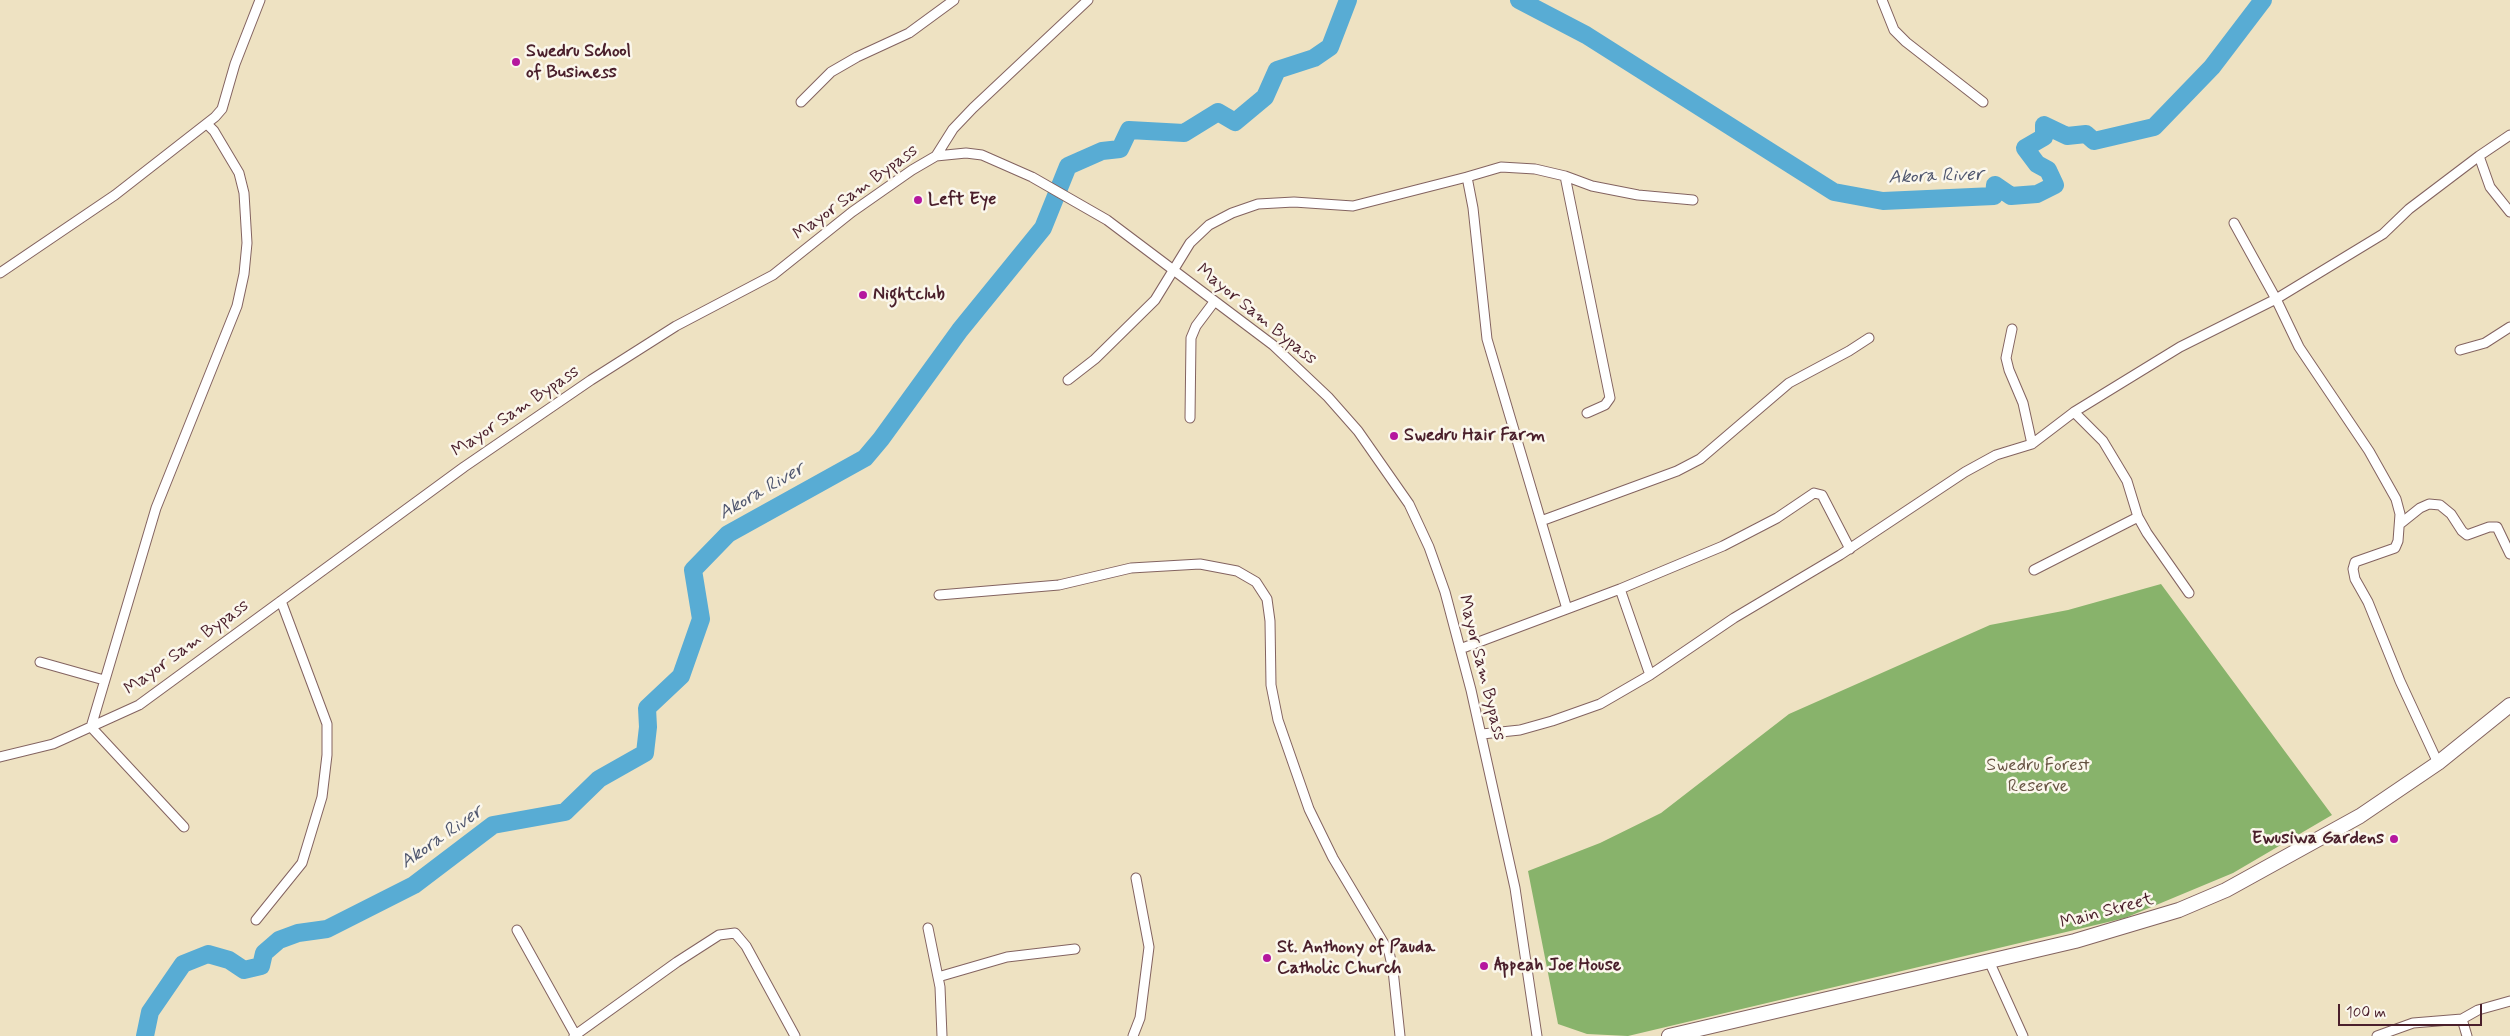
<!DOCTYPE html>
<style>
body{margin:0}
#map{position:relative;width:2510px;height:1036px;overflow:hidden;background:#eee2c2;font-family:Mynerve,sans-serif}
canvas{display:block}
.scale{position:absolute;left:2338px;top:1004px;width:144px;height:22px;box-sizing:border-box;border:2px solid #4a1f2b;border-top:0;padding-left:6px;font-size:15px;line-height:18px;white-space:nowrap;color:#4a1f2b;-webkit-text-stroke:4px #fbf7ec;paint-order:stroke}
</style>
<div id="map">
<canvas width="2510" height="1036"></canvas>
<div class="scale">100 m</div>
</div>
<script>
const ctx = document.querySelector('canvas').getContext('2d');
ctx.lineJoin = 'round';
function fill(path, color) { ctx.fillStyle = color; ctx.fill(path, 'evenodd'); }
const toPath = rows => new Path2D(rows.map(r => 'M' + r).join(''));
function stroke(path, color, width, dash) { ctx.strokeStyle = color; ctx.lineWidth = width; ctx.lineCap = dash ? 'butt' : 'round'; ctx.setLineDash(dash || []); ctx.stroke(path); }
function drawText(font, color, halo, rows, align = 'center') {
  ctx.font = font + ' Mynerve,sans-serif'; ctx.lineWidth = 5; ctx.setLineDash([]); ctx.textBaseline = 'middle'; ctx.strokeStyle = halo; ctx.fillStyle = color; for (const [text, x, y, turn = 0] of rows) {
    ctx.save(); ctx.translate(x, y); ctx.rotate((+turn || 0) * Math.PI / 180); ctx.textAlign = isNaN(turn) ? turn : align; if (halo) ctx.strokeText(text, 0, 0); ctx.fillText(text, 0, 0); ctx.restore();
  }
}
fill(toPath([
 [2161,584,2332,815,2233,873,2125,918,1628,1036,1587,1034,1558,1024,1528,871,1600,843,1661,813,1789,714,1990,625,2068,610]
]), '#88b36b');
stroke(toPath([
 [1519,0,1586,35,1834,192,1883,201,1994,196,1995,185,2011,196,2037,194,2055,185,2048,170,2037,164,2025,148,2044,137,2044,125,2067,136,2086,134,2094,141,2154,127,2212,67,2263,0],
 [145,1036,150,1012,183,964,208,954,229,960,244,970,261,966,264,953,279,940,298,933,327,929,414,885,493,825,565,812,599,779,645,753,648,727,647,708,681,676,701,619,693,570,728,534,865,458,881,439,960,330,1043,228,1068,166,1102,151,1120,149,1129,130,1184,133,1218,112,1235,122,1265,97,1277,70,1314,58,1330,47,1348,0]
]), '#58acd4', 18);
const street = toPath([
 [1882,0,1894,30,1906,42,1983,102],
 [801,102,831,72,857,57,909,33,954,0],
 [936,156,953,129,973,108,1088,0],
 [2479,156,2490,187,2510,212],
 [1565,176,1610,398,1605,405,1587,413],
 [1467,177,1501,167,1535,169,1565,176,1592,186,1638,195,1693,200],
 [2234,223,2276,299,2299,347,2369,451,2396,499,2400,514,2398,541,2395,548,2355,562,2353,569,2355,579,2368,602,2400,681,2438,763],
 [0,273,115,195,215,117,222,109,235,64,260,0],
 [2012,329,2006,358,2009,370,2023,403,2032,444],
 [2460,350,2485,343,2510,327],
 [1068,380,1095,359,1155,300,1190,243,1209,225,1232,213,1258,204,1294,202,1353,206,1467,177,1473,208,1487,339,1567,609],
 [2074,412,2103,441,2127,481,2138,517,2147,533,2189,593],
 [1190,418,1191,338,1196,326,1214,302],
 [1541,521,1677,471,1700,459,1789,383,1849,351,1869,338],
 [2400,524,2420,508,2429,504,2440,505,2451,514,2462,531,2467,535,2489,527,2497,527,2510,554],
 [2034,570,2138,517],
 [1620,589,1650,675],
 [939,595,1059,585,1131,568,1200,564,1237,571,1256,582,1267,599,1270,621,1271,685,1278,720,1309,809,1333,858,1389,952,1393,970,1400,1036],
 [1460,649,1620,589,1723,546,1777,518,1814,493,1822,495,1850,549],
 [40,662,104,680],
 [1482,734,1520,730,1552,721,1600,704,1650,675,1734,618,1840,555,1965,472,1996,455,2032,444,2074,412,2180,347,2276,299,2383,234,2409,209,2479,156,2510,135],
 [0,757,53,744,139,705,464,467,591,380,676,326,773,275,852,212,912,170,936,156,966,153,982,155,1032,177,1107,220,1273,345,1328,397,1358,431,1409,504,1429,547,1445,592,1471,690,1515,888,1537,1036],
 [184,827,91,727,156,508,237,306,244,274,247,243,244,193,239,173,214,131,208,125],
 [256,920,302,863,322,797,327,755,327,724,281,601],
 [928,928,940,987,942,1036],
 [517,930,576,1036],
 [1989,961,2023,1036],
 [938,977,1007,957,1075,949],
 [2462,1019,2467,1036],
 [574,1036,677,962,719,935,735,933,746,946,795,1036],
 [1133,1036,1140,1018,1149,947,1136,878],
 [2377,1036,2413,1023,2462,1019,2478,1010,2510,1001]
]);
const primary = toPath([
 [1669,1036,2075,941,2179,910,2226,890,2360,816,2438,763,2510,705]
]);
stroke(street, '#836360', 11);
stroke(primary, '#836360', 16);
stroke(street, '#fff', 9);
stroke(primary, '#fff', 14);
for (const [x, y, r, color] of [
 [516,62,5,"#b5179e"],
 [918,200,5,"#b5179e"],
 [863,295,5,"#b5179e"],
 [1394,436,5,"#b5179e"],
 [2394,839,5,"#b5179e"],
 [1267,958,5,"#b5179e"],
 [1484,966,5,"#b5179e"]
]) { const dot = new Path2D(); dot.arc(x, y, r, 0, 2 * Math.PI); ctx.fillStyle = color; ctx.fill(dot); stroke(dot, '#fbf7ec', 2); }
drawText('bold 18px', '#4a1f2b', '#fbf7ec', [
 ["Swedru School",526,52],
 ["of Business",526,73],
 ["Left Eye",928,200],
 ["Nightclub",873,295],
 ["Swedru Hair Farm",1404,436],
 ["Ewusiwa Gardens",2384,839,"right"],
 ["St. Anthony of Pauda",1277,948],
 ["Catholic Church",1277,969],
 ["Appeah Joe House",1494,966]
], 'left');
drawText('18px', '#4a1f2b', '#fbf7ec', [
 ["Mayor Sam Bypass",856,193,-36],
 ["Mayor Sam Bypass",1256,315,39],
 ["Mayor Sam Bypass",516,412,-34],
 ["Mayor Sam Bypass",187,648,-36],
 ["Mayor Sam Bypass",1481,668,76],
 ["Main Street",2107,912,-15]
]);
drawText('18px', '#675443', '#fbf7ec', [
 ["Swedru Forest",2038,766],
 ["Reserve",2038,787]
]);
drawText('italic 19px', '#50576f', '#fbf7ec', [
 ["Akora River",1936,177,-2],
 ["Akora River",762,492,-30],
 ["Akora River",442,838,-35]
]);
</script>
